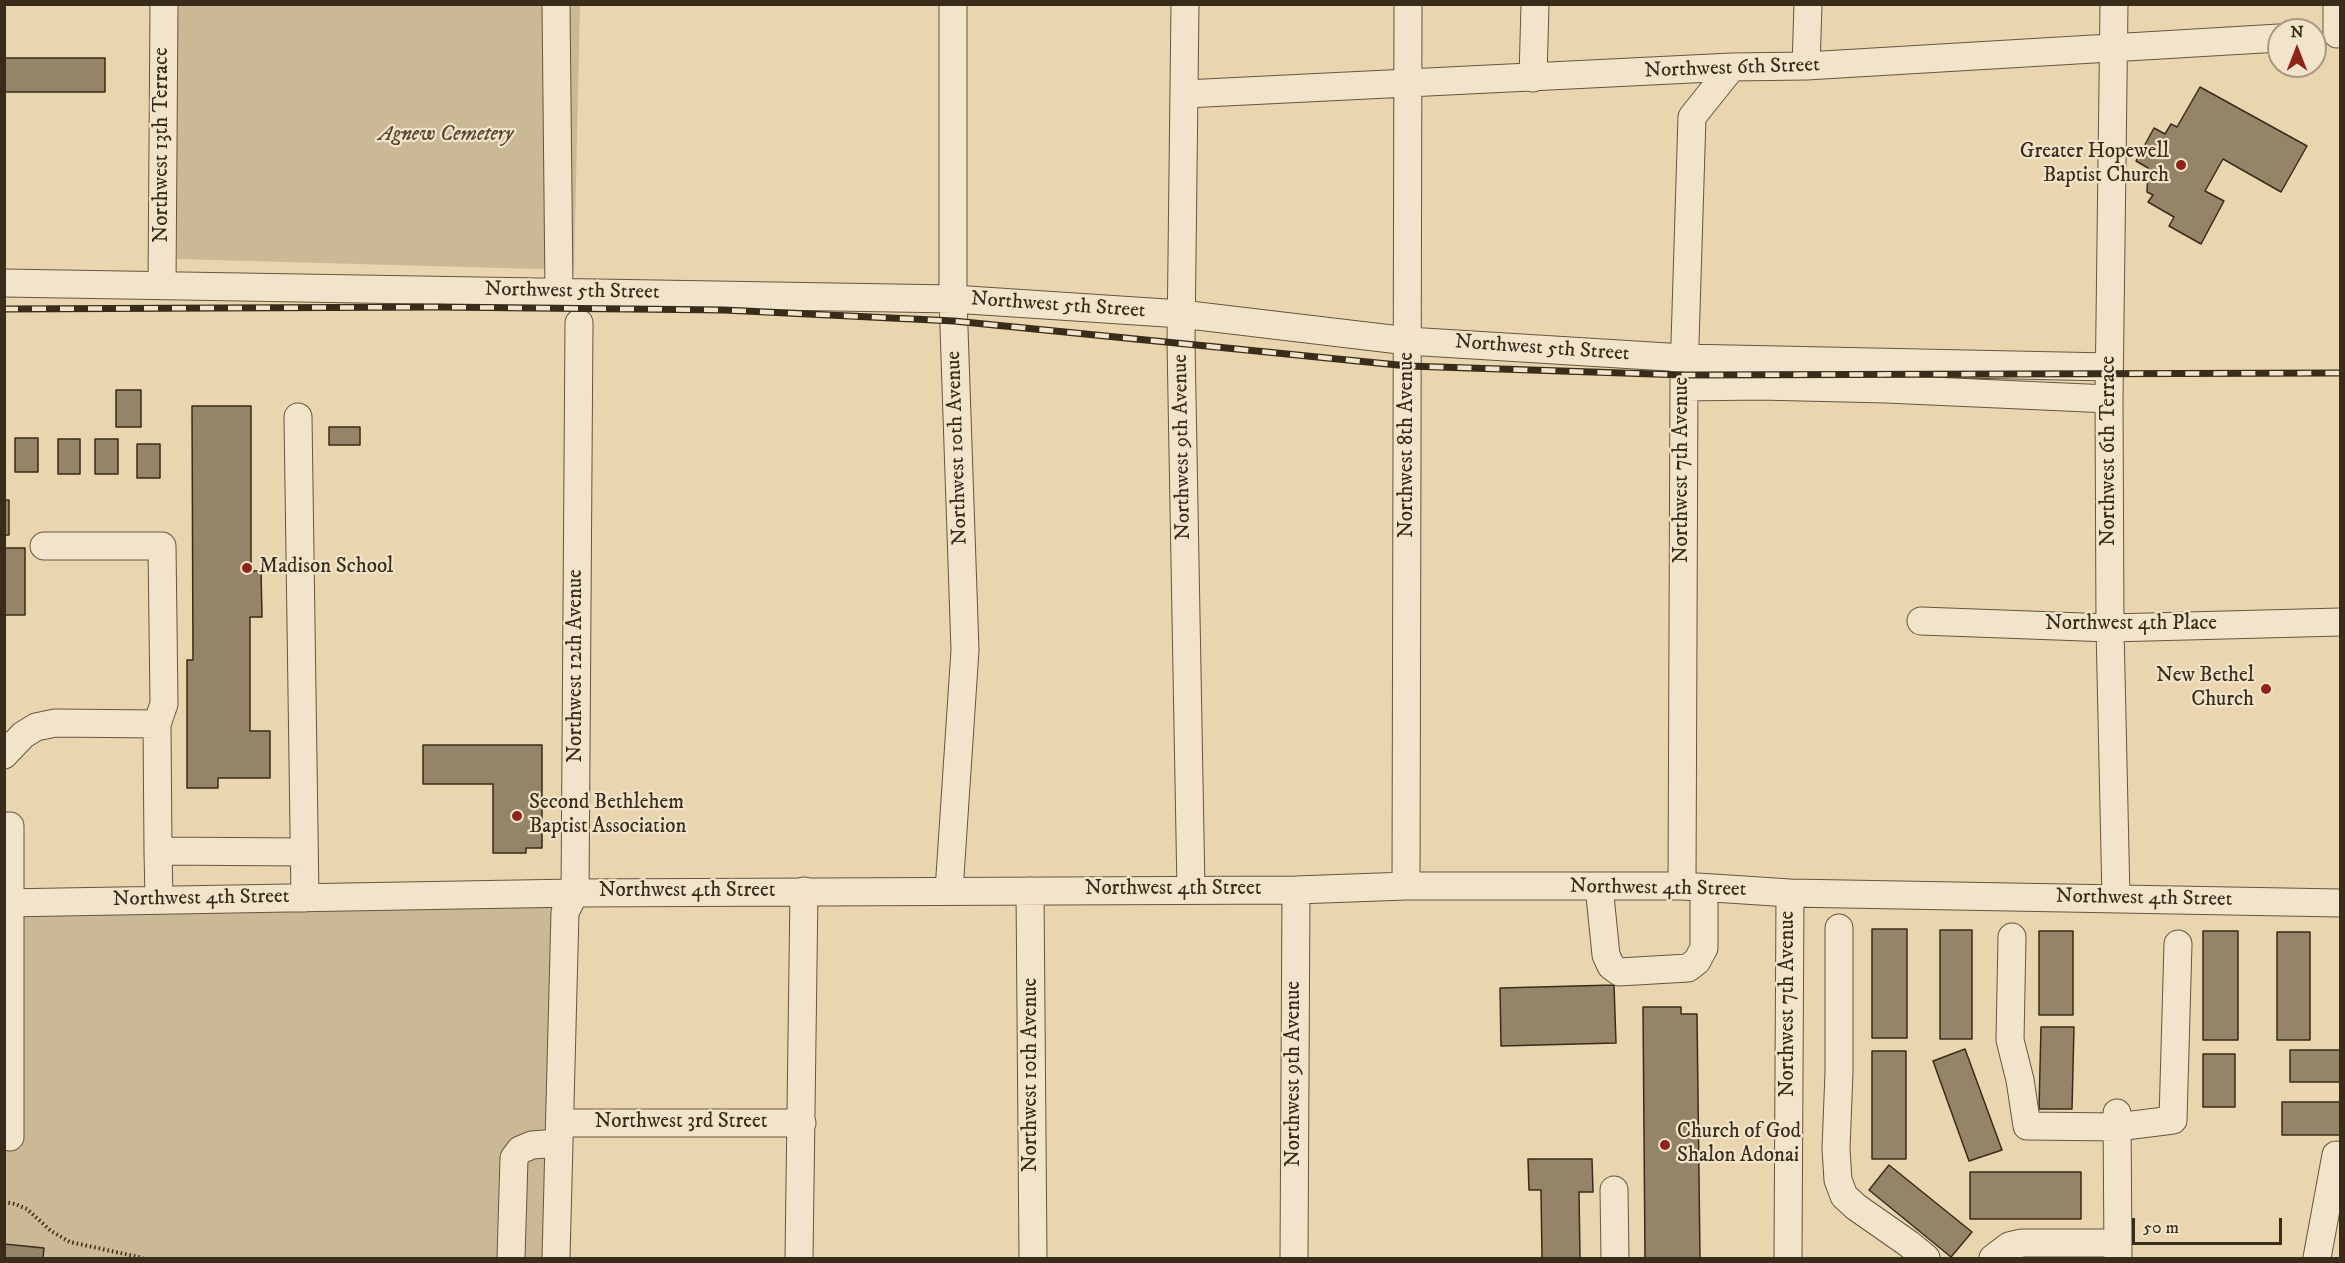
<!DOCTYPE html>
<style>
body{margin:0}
#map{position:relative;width:2345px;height:1263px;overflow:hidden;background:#e9d5ae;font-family:"IM FELL DW Pica",serif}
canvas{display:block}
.frame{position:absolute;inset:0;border:6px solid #392c1a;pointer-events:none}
.north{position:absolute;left:2267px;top:18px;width:60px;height:60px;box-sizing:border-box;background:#f1e4ca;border:2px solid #a79a84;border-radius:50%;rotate:0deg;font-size:16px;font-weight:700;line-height:24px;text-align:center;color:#392c1a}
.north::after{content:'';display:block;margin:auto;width:21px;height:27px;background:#8f2418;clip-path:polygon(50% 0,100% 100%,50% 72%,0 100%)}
.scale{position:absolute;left:2132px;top:1218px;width:150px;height:27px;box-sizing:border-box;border:3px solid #392c1a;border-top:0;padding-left:8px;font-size:18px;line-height:21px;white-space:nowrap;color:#392c1a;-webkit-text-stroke:4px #f1e4ca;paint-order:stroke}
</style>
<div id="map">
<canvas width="2345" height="1263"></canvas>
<div class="frame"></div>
<div class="north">N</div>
<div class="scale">50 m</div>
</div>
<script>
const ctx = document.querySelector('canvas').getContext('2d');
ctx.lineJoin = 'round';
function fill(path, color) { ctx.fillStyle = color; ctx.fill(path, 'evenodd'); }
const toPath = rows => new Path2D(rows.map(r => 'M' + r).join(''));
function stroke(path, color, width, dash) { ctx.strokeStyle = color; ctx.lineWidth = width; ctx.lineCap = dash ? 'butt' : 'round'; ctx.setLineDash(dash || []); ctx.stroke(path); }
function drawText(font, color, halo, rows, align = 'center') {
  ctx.font = font + ' "IM FELL DW Pica",serif'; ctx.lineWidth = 4.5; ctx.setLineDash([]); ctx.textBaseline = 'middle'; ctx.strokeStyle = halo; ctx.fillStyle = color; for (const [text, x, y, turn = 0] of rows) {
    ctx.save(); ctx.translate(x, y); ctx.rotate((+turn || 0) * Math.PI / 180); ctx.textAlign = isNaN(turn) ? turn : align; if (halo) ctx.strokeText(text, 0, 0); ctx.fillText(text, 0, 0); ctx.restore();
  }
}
fill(toPath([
 [177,5,580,5,574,270,177,259],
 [557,905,546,1258,5,1258,4,1148,21,1148,21,914]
]), '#cbb895');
const building = toPath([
 [4,58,105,58,105,92,4,92,4,58],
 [2200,87,2307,146,2281,192,2223,159,2205,191,2224,201,2201,244,2169,226,2174,217,2148,202,2153,195,2147,192,2148,168,2136,161,2154,128,2165,134,2171,124,2177,127,2200,87],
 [116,390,141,390,141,427,116,427,116,390],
 [192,406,251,406,251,571,261,571,262,617,250,617,250,731,270,731,270,778,218,778,218,788,187,788,187,660,193,660,192,406],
 [329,427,360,427,360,445,329,445,329,427],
 [15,438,38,438,38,472,15,472,15,438],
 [58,439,80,439,80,474,58,474,58,439],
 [95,439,118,439,118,474,95,474,95,439],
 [137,444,160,444,160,478,137,478,137,444],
 [4,500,9,500,9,535,4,535,4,500],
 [4,548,25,548,25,615,4,615,4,548],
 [423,745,542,745,542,848,526,848,526,853,493,853,493,784,423,784,423,745],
 [1872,929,1907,929,1907,1038,1872,1038,1872,929],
 [1940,930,1972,930,1972,1039,1940,1039,1940,930],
 [2039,931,2073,931,2073,1015,2039,1015,2039,931],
 [2203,931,2238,931,2238,1040,2203,1040,2203,931],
 [2277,932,2310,932,2310,1040,2277,1040,2277,932],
 [1614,985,1616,1043,1501,1046,1500,988,1614,985],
 [1643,1007,1681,1007,1681,1014,1697,1014,1700,1258,1645,1258,1643,1007],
 [2041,1027,2074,1027,2072,1109,2039,1109,2041,1027],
 [1965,1049,2002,1150,1969,1161,1933,1061,1965,1049],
 [2290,1050,2340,1050,2340,1082,2290,1082,2290,1050],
 [1872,1051,1906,1051,1906,1159,1872,1159,1872,1051],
 [2203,1054,2235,1054,2235,1107,2203,1107,2203,1054],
 [2282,1102,2340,1102,2340,1135,2282,1135,2282,1102],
 [1528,1159,1592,1159,1593,1192,1579,1192,1580,1258,1598,1258,1542,1258,1541,1190,1529,1190,1528,1159],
 [1889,1165,1972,1232,1951,1257,1869,1190,1889,1165],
 [1970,1172,2081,1172,2081,1219,1970,1219,1970,1172],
 [4,1244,44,1248,43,1258,4,1258,4,1244]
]);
fill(building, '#958467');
stroke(building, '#392c1a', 1.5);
const minor = toPath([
 [556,4,559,291],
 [1185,4,1181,342,1191,890],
 [2114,4,2109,399,2110,628,2116,898],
 [2337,4,2337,34],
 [1806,66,1808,4],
 [1533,78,1535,4],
 [1185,94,1732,67,1806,66,2279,38],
 [4,283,953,299,1181,314,1408,341,1684,358,2109,367],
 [162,285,164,4],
 [1684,387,1760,386,1886,389,2109,399],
 [298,417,305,898],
 [44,546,162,546,164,704,157,724,158,851,304,852],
 [1921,621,2110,628,2340,622],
 [4,755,23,735,36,727,55,723,157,724],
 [4,826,10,826,10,1137],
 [158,851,159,900],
 [1406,886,1408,4],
 [1599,886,1606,955,1611,966,1619,972,1688,968,1697,961,1704,948,1704,888],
 [1682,886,1684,375,1692,117,1732,67],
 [949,891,965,650,953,299,953,4],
 [1030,891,1033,1258],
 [4,903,575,893,1296,890,1406,886,1682,886,1790,893,2340,903],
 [1839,928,1839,1072,1836,1149,1838,1180,1844,1196,1856,1207,1909,1244,1926,1258],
 [2012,937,2010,1040,2020,1080,2027,1126,2117,1127,2173,1120,2178,944],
 [2117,1113,2118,1258],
 [560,1123,802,1123],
 [1614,1190,1615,1258],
 [511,1258,514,1158,520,1150,532,1145,559,1143],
 [556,1258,565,912,575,893,579,323],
 [799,1258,804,891],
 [1294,1258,1296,890],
 [1788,1258,1790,893],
 [1993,1258,2009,1246,2022,1243,2118,1243],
 [2317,1258,2336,1155]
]);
stroke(minor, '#65563f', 29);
stroke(toPath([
 [4,1202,15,1204,27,1209,51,1231,70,1242,143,1258]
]), '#392c1a', 4, [1.5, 3]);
stroke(minor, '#f1e4ca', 27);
const rail = toPath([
 [4,309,438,307,724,310,954,321,1408,366,1684,375,2340,373]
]);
stroke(rail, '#392c1a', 7);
stroke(rail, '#f1e4ca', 4.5, [14]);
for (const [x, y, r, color] of [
 [2181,165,6,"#8f2418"],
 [247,568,6,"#8f2418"],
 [2266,689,6,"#8f2418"],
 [517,816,6,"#8f2418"],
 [1665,1145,6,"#8f2418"]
]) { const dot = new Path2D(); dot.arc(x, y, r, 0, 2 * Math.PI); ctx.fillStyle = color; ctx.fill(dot); stroke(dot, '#f1e4ca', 2); }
drawText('21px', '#392c1a', '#f1e4ca', [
 ["Northwest 6th Street",1732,69,-2],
 ["Northwest 13th Terrace",163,145,-90],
 ["Northwest 5th Street",572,292,1],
 ["Northwest 5th Street",1058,306,4],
 ["Northwest 5th Street",1542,349,4],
 ["Northwest 8th Avenue",1408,445,-90],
 ["Northwest 9th Avenue",1183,447,-91],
 ["Northwest 10th Avenue",958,448,-92],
 ["Northwest 6th Terrace",2110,451,-90],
 ["Northwest 7th Avenue",1683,470,-90],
 ["Northwest 4th Place",2131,625],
 ["Northwest 12th Avenue",577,666,-90],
 ["Northwest 4th Street",1658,889,1],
 ["Northwest 4th Street",1173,890],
 ["Northwest 4th Street",687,892],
 ["Northwest 4th Street",201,899,-1],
 ["Northwest 4th Street",2144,899,1],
 ["Northwest 7th Avenue",1789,1004,-90],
 ["Northwest 9th Avenue",1295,1074,-90],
 ["Northwest 10th Avenue",1032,1075,-90],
 ["Northwest 3rd Street",681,1123]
]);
drawText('italic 21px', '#564833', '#f1e4ca', [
 ["Agnew Cemetery",446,136]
]);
drawText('21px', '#392c1a', '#f1e4ca', [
 ["Greater Hopewell",2169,153,"right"],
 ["Baptist Church",2169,177,"right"],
 ["Madison School",259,568],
 ["New Bethel",2254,677,"right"],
 ["Church",2254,701,"right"],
 ["Second Bethlehem",529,804],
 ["Baptist Association",529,828],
 ["Church of God",1677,1133],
 ["Shalon Adonai",1677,1157]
], 'left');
</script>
